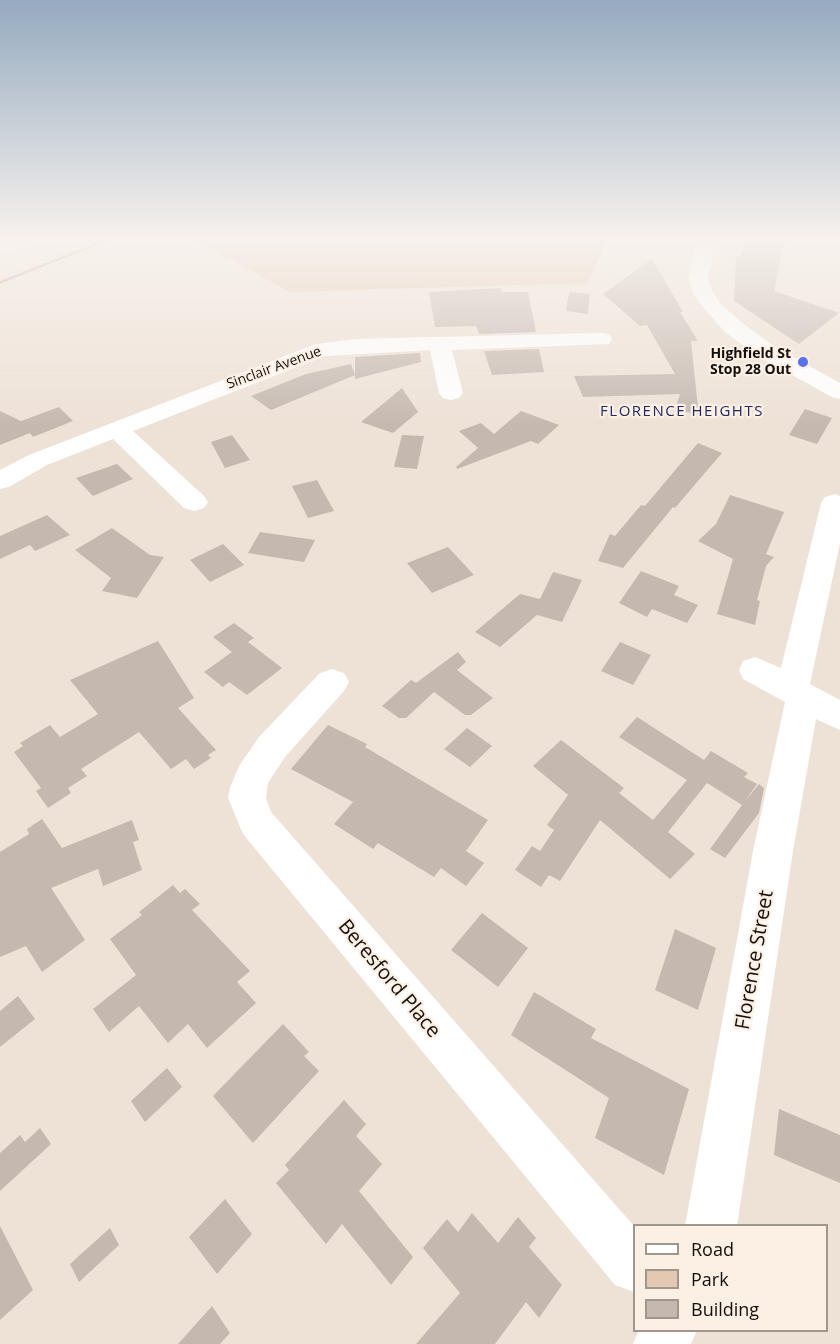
<!DOCTYPE html>
<style>
body{margin:0}
#map{position:relative;width:840px;height:1344px;overflow:hidden;background:#eee2d7;font-family:"Open Sans",sans-serif}
canvas{display:block}
.legend{position:absolute;left:633px;top:1224px;width:195px;height:108px;box-sizing:border-box;background:#fcefe4;border:2px solid #9f968e;margin:0;padding:8px 10px;list-style:none;font-size:18px;color:#14100d}
.legend li{display:flex;align-items:center;gap:12px;height:30px}
.legend b{width:30px;border:2px solid #9f968e}
</style>
<div id="map">
<canvas width="840" height="1344"></canvas>
<ul class="legend">
<li><b style="height:8px;background:#fff"></b>Road</li>
<li><b style="height:16px;background:#e3c8b2"></b>Park</li>
<li><b style="height:16px;background:#c5b9af"></b>Building</li>
</ul>
</div>
<script>
const ctx = document.querySelector('canvas').getContext('2d');
ctx.lineJoin = 'round';
function fill(path, color) { ctx.fillStyle = color; ctx.fill(path, 'evenodd'); }
const toPath = rows => new Path2D(rows.map(r => 'M' + r).join(''));
function stroke(path, color, width, dash) { ctx.strokeStyle = color; ctx.lineWidth = width; ctx.lineCap = dash ? 'butt' : 'round'; ctx.setLineDash(dash || []); ctx.stroke(path); }
function drawText(font, color, halo, rows, align = 'center') {
  ctx.font = font + ' "Open Sans",sans-serif'; ctx.lineWidth = 4.5; ctx.setLineDash([]); ctx.textBaseline = 'middle'; ctx.strokeStyle = halo; ctx.fillStyle = color; for (const [text, x, y, turn = 0] of rows) {
    ctx.save(); ctx.translate(x, y); ctx.rotate((+turn || 0) * Math.PI / 180); ctx.textAlign = isNaN(turn) ? turn : align; if (halo) ctx.strokeText(text, 0, 0); ctx.fillText(text, 0, 0); ctx.restore();
  }
}
fill(toPath([
 [191,238,608,238,588,283,290,292]
]), '#e3c8b2');
fill(toPath([
 [109,238,114,238,0,284,0,281,109,238]
]), '#b89b83');
fill(toPath([
 [747,238,785,238,774,291,839,313,799,344,734,301,736,257,740,257],
 [652,259,683,312,680,312,698,341,691,341,699,417,698,414,675,410,680,394,583,397,574,376,675,374,647,325,640,326,603,294],
 [501,288,502,292,528,292,536,332,479,334,476,326,435,327,429,292],
 [569,292,590,294,588,314,566,311],
 [539,349,544,372,492,375,484,351],
 [420,353,421,362,355,379,355,357],
 [351,364,355,375,271,410,251,396,306,374],
 [402,388,418,412,393,433,361,422],
 [59,407,73,421,33,437,30,433,0,445,0,411,21,421],
 [805,409,832,418,817,444,789,435],
 [521,411,559,425,538,444,531,441,457,469,456,467,478,448,459,431,481,423,494,434],
 [232,435,250,460,225,468,211,442],
 [402,435,424,436,417,469,394,467],
 [698,443,722,453,675,508,673,507,623,568,598,561,610,534,615,536,641,505,645,506],
 [117,464,133,479,93,496,76,478],
 [317,480,334,511,308,518,292,486],
 [730,495,784,512,766,554,774,557,766,566,757,600,760,601,755,625,717,614,733,559,698,541,716,524],
 [47,515,70,535,35,551,30,545,0,559,0,536],
 [112,528,150,555,164,557,137,598,102,591,111,578,75,550],
 [260,532,315,540,304,562,248,553],
 [223,544,244,565,210,582,190,560],
 [448,547,474,575,432,593,407,563],
 [641,571,679,586,674,595,698,605,687,623,652,609,647,617,619,603],
 [553,572,582,580,562,622,537,615,500,647,475,632,520,594,540,599],
 [234,623,254,638,248,642,282,668,247,695,229,682,223,687,204,672,232,652,213,637],
 [158,641,194,698,178,708,216,750,208,755,211,758,194,769,186,759,171,769,139,732,81,769,87,776,68,788,71,793,48,808,36,791,41,788,14,752,23,746,20,743,50,725,60,737,98,714,70,680],
 [620,642,651,655,633,685,601,671],
 [458,652,466,662,457,670,493,698,471,715,465,715,434,692,406,718,399,718,382,706,411,680,416,683],
 [637,717,704,760,711,751,748,773,744,777,757,784,745,801,759,784,764,788,759,813,725,858,710,849,742,805,707,783,668,832,695,854,670,879,600,820,560,881,549,875,541,887,515,870,532,846,540,851,554,830,547,825,568,795,533,766,561,740,624,788,619,793,653,820,687,780,619,737],
 [328,725,367,744,365,747,488,820,466,851,484,863,466,886,441,868,434,877,378,843,373,849,334,824,353,802,291,769],
 [467,728,492,746,470,767,444,749],
 [42,819,62,848,132,820,139,840,133,842,142,870,103,886,98,869,51,888,85,940,42,972,26,946,0,957,0,852,29,834,27,829],
 [173,885,180,893,185,889,200,904,192,910,250,971,237,982,256,1003,207,1048,188,1024,168,1043,139,1006,109,1032,93,1009,136,975,110,939,142,915,139,912],
 [482,913,528,948,498,987,451,950],
 [675,929,716,948,698,1010,655,990],
 [534,992,596,1029,591,1038,689,1089,664,1175,595,1138,609,1098,511,1035],
 [18,996,35,1019,0,1047,0,1011],
 [283,1024,309,1052,304,1056,319,1071,253,1143,213,1096],
 [167,1068,182,1087,145,1122,131,1101],
 [344,1100,366,1124,356,1136,382,1164,359,1191,413,1257,391,1285,342,1224,326,1244,276,1183,289,1170,285,1165],
 [779,1109,840,1135,840,1183,774,1155],
 [40,1128,51,1144,0,1191,0,1153,20,1135,25,1142],
 [225,1199,252,1234,217,1274,189,1237],
 [472,1213,498,1243,518,1217,536,1238,529,1247,562,1285,539,1318,526,1302,495,1344,416,1344,460,1293,423,1248,447,1219,458,1232],
 [0,1226,33,1290,0,1320],
 [110,1228,119,1245,79,1282,70,1264],
 [212,1306,230,1333,220,1344,178,1344]
]), '#c5b9af');
fill(toPath([
 [8,238,33,238,30,242,0,254,0,241,8,238],
 [698,238,716,238,708,278,713,293,720,303,741,322,772,345,840,383,840,399,832,397,756,355,725,332,706,311,693,294,688,278,698,238],
 [601,333,609,334,612,339,609,344,452,350,463,393,459,398,451,400,443,398,439,393,430,350,325,356,133,431,204,496,208,502,204,508,194,511,184,508,113,439,47,465,9,487,0,489,0,470,29,455,316,344,355,339,601,333],
 [835,494,840,496,840,543,810,684,840,700,840,730,816,719,793,851,737,1226,685,1226,753,851,785,702,743,679,739,670,743,661,755,657,781,668,821,503,825,497,835,494],
 [332,669,344,673,349,682,344,691,285,757,268,783,266,798,271,812,634,1226,634,1292,615,1285,243,834,228,798,230,788,239,766,259,737,320,673,332,669],
 [639,1330,697,1330,691,1344,633,1344,639,1330]
]), '#fff');
const sky = ctx.createLinearGradient(0, 0, 0, 426);
sky.addColorStop(0, '#95aac0');
sky.addColorStop(0.56, '#f7f2ed');
sky.addColorStop(1, '#f7f2ed00');
ctx.fillStyle = sky;
ctx.fillRect(0, 0, 840, 426);
for (const [x, y, r, color] of [
 [803,362,6,"#5b71e8"]
]) { const dot = new Path2D(); dot.arc(x, y, r, 0, 2 * Math.PI); ctx.fillStyle = color; ctx.fill(dot); stroke(dot, '#fcefe4', 2); }
drawText('bold 14px', '#14100d', '#fcefe4', [
 ["Highfield St",791,354],
 ["Stop 28 Out",791,370]
], 'right');
drawText('14px', '#14100d', '#fcefe4', [
 ["Sinclair Avenue",274,368,-20]
]);
ctx.letterSpacing = '1.5px';
drawText('15px', '#202a63', '#fcefe4', [
 ["FLORENCE HEIGHTS",682,412]
]);
ctx.letterSpacing = '0px';
drawText('20px', '#14100d', '#fcefe4', [
 ["Florence Street",755,960,-80],
 ["Beresford Place",389,979,50]
]);
</script>
